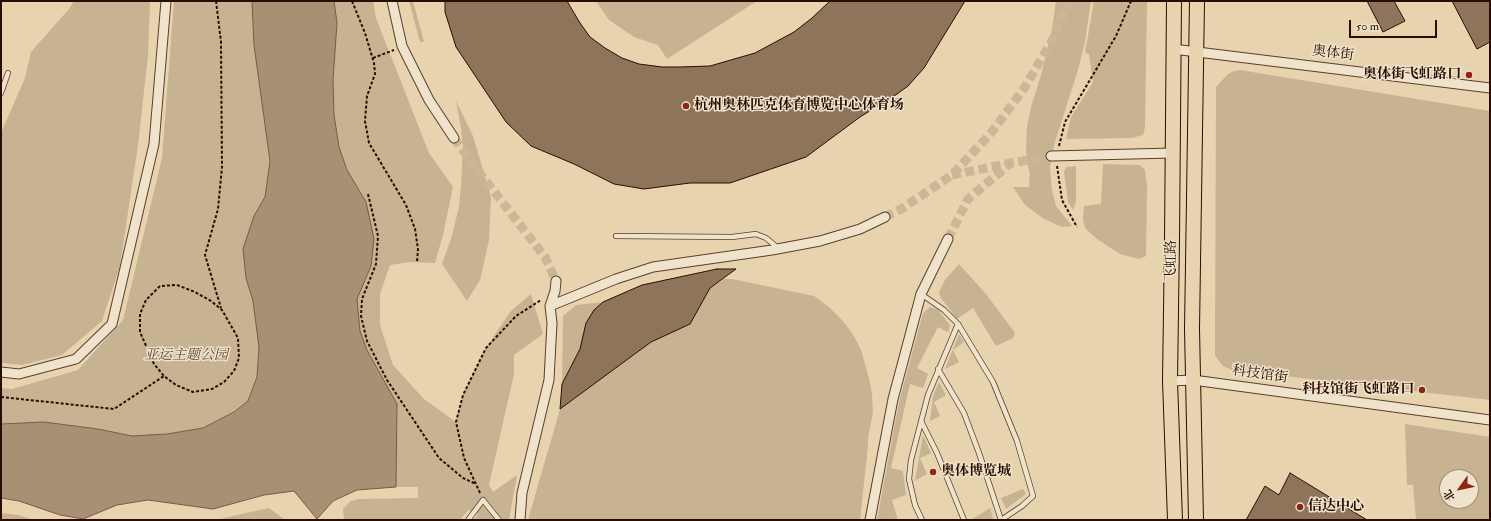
<!DOCTYPE html>
<meta charset="utf-8">
<style>
body{margin:0}
#map{position:relative;width:1491px;height:521px;overflow:hidden;background:#e7d4af;font-family:"IM FELL Double Pica","Noto Serif SC",serif}
canvas{display:block}
.frame{position:absolute;inset:0;border:2px solid #2b0c00;pointer-events:none}
.north{position:absolute;left:1439px;top:469px;width:40px;height:40px;box-sizing:border-box;background:#efe3cb;border:1px solid #a18d7a;border-radius:50%;rotate:237deg;font-size:11px;font-weight:700;line-height:16px;text-align:center;color:#2b0c00}
.north::after{content:'';display:block;margin:auto;width:14px;height:18px;background:#8f2418;clip-path:polygon(50% 0,100% 100%,50% 72%,0 100%)}
.scale{position:absolute;left:1349px;top:20px;width:88px;height:18px;box-sizing:border-box;border:2px solid #2b0c00;border-top:0;padding-left:5px;font-size:12px;line-height:14px;white-space:nowrap;color:#2b0c00;-webkit-text-stroke:3px #efe3cb;paint-order:stroke}
</style>
<div id="map">
<canvas width="1491" height="521"></canvas>
<div class="frame"></div>
<div class="north">北</div>
<div class="scale">50 m</div>
</div>
<script>
const ctx = document.querySelector('canvas').getContext('2d');
ctx.lineJoin = 'round';
function fill(path, color) { ctx.fillStyle = color; ctx.fill(path, 'evenodd'); }
const toPath = rows => new Path2D(rows.map(r => 'M' + r).join(''));
function stroke(path, color, width, dash) { ctx.strokeStyle = color; ctx.lineWidth = width; ctx.lineCap = dash ? 'butt' : 'round'; ctx.setLineDash(dash || []); ctx.stroke(path); }
function drawText(font, color, halo, rows, align = 'center') {
  ctx.font = font + ' "IM FELL Double Pica","Noto Serif SC",serif'; ctx.lineWidth = 3; ctx.setLineDash([]); ctx.textBaseline = 'middle'; ctx.strokeStyle = halo; ctx.fillStyle = color; for (const [text, x, y, turn = 0] of rows) {
    ctx.save(); ctx.translate(x, y); ctx.rotate((+turn || 0) * Math.PI / 180); ctx.textAlign = isNaN(turn) ? turn : align; if (halo) ctx.strokeText(text, 0, 0); ctx.fillText(text, 0, 0); ctx.restore();
  }
}
fill(toPath([
 [74,1,150,1,148,56,138,145,120,266,102,321,62,355,22,365,1,363,1,133,25,78,31,52,69,9],
 [174,1,252,1,254,45,270,161,265,197,254,216,246,278,253,301,259,347,257,377,248,401,234,412,203,428,167,434,132,436,98,429,44,422,1,424,1,388,12,389,78,370,123,320,162,158],
 [334,1,373,1,376,18,429,153,453,187,443,235,435,263,411,262,390,265,380,294,380,325,393,365,424,399,456,422,463,395,486,348,510,312,531,294,543,334,514,355,514,374,489,485,493,492,517,475,509,520,474,520,478,514,468,510,460,520,344,520,343,509,351,501,359,499,418,498,418,487,396,487,397,404,367,349,360,331,357,299,371,266,366,202,347,170,339,147,334,115,333,80,337,23],
 [409,1,413,1,424,42,420,42],
 [596,1,757,1,667,59,658,45,634,37,609,20],
 [1056,1,1091,1,1085,42,1078,70,1054,145,1050,167,1052,190,1056,206,1072,226,1062,227,1044,219,1025,205,1013,187,1029,187,1030,173,1028,167,1026,151,1027,127,1031,107,1041,75,1052,29],
 [1094,1,1147,1,1145,128,1143,135,1132,138,1066,139,1071,117,1093,82,1089,54,1085,53],
 [1240,70,1490,111,1490,400,1232,370,1223,366,1218,360,1215,355,1216,87,1228,74,1234,71],
 [456,101,473,136,491,197,489,240,480,280,467,301,442,264,451,239,459,207,461,185,463,147,461,128],
 [1103,164,1140,165,1145,170,1147,187,1146,256,1139,259,1120,254,1097,239,1085,228,1083,219,1084,206,1101,204],
 [1076,166,1076,201,1073,210,1068,202,1064,172,1066,167],
 [959,264,986,294,1015,333,1013,338,996,346,973,308,957,319,941,298,939,292,945,280],
 [724,279,732,279,814,296,829,307,843,321,854,336,861,350,869,378,872,394,873,412,868,438,868,446,860,520,528,520,560,409,651,342,710,288],
 [603,302,594,310,586,323,580,349,562,384,563,316,576,305],
 [930,307,938,310,950,325,948,332,938,327,917,368,928,374,923,388,910,384,891,468,903,471,906,495,892,500,898,520,877,520,899,402,923,313],
 [959,334,964,342,953,350,959,362,945,369],
 [939,382,946,395,934,402,940,416,930,421,933,396],
 [1405,424,1490,437,1490,520,1416,520,1413,485,1407,485],
 [1447,477,1471,477,1471,501,1447,501],
 [923,435,931,453,920,458,927,474,915,481],
 [1023,489,1026,494,1006,509,1001,498],
 [269,508,285,520,215,520],
 [990,508,993,518,990,520,971,520],
 [1,513,19,515,34,520,1,520]
]), '#c7b291');
const water = toPath([
 [252,1,334,1,337,23,333,80,334,115,339,147,347,170,366,202,374,239,371,266,357,299,360,331,367,350,397,404,396,487,357,490,333,501,317,519,294,491,264,495,213,509,148,500,117,505,83,519,60,515,19,501,1,498,1,424,44,422,98,429,132,436,167,434,203,428,234,412,248,401,257,377,259,347,253,301,246,278,243,249,254,216,265,197,270,161,254,45,252,1]
]);
fill(water, '#a79074');
stroke(water, '#755b46', 1);
const building = toPath([
 [445,1,567,1,580,23,590,37,605,48,622,58,639,64,662,67,679,67,710,66,755,53,794,32,812,18,830,1,965,1,924,68,908,86,897,94,860,117,806,157,730,183,690,183,644,189,614,184,574,164,531,146,506,122,456,47,445,12,445,1],
 [1367,1,1394,1,1405,21,1383,32,1367,1],
 [1452,1,1490,1,1490,42,1477,49,1452,1],
 [717,269,736,269,710,288,690,324,651,342,560,409,562,384,580,349,586,323,594,310,603,302,642,285,717,269],
 [1290,473,1367,520,1246,520,1265,486,1279,495,1290,473]
]);
fill(building, '#8d745b');
stroke(building, '#2b0c00', 1);
stroke(toPath([
 [454,138,475,167,545,257,556,281],
 [952,175,1011,163,1051,156],
 [885,217,901,209,952,175,991,133,1025,87,1054,37,1068,1],
 [948,239,968,199,1011,163]
]), '#cbb695', 9, [9, 4.5]);
const lane = toPath([
 [1,93,8,73],
 [616,236,732,237,756,234,766,238,779,249],
 [921,294,944,310,958,324,993,382,1017,441,1033,496,1022,506,1001,520],
 [938,369,964,413,979,453,1001,520],
 [921,421,937,453,964,520],
 [468,520,483,500,499,520],
 [922,520,915,505,909,479,911,460,928,395,958,324]
]);
const street = toPath([
 [392,1,402,46,429,100,454,138],
 [1173,49,1490,88],
 [1051,156,1173,153],
 [550,306,616,279,653,267,772,250,820,241,860,229,885,217],
 [1,372,19,374,76,359,112,324,154,144,166,1],
 [1170,381,1193,380,1490,420],
 [520,520,522,493,549,380,552,323,550,306,555,291,556,281],
 [870,520,893,399,921,294,948,239]
]);
const primary = toPath([
 [1174,1,1172,239,1170,381,1175,520],
 [1196,520,1192,329,1197,1]
]);
stroke(lane, '#5a3e2c', 6);
stroke(street, '#5a3e2c', 11);
stroke(primary, '#2b0c00', 16);
stroke(toPath([
 [216,1,221,42,222,167,218,209,205,255,221,308],
 [352,1,365,33,374,63,375,74,367,96,365,121,369,143,406,205,415,229,418,249,417,262],
 [373,58,394,50],
 [1059,146,1065,122,1116,36,1131,1],
 [1057,166,1062,200,1077,227],
 [368,194,378,236,376,264,362,299,361,316,367,341,387,380,439,458,463,478,476,484],
 [177,285,195,292,211,301,222,310,238,338,239,358,234,371,224,382,212,389,193,392,176,385,164,376,154,364,140,332,140,314,146,300,160,286,177,285],
 [1,397,114,409,164,376],
 [480,493,464,458,456,422,463,395,486,348,516,316,541,300]
]), '#2b0c00', 2, [3, 2]);
stroke(lane, '#efe3cb', 4.5);
stroke(street, '#efe3cb', 9);
stroke(primary, '#e7d4af', 14);
for (const [x, y, r, color] of [
 [1469,75,4,"#8f2418"],
 [686,106,4,"#8f2418"],
 [1422,390,4,"#8f2418"],
 [933,472,4,"#8f2418"],
 [1300,507,4,"#8f2418"]
]) { const dot = new Path2D(); dot.arc(x, y, r, 0, 2 * Math.PI); ctx.fillStyle = color; ctx.fill(dot); stroke(dot, '#efe3cb', 1.5); }
drawText('14px', '#2b0c00', '#efe3cb', [
 ["奥体街",1333,54,7],
 ["飞虹路",1172,261,-89],
 ["科技馆街",1260,375,8]
]);
drawText('bold 14px', '#2b0c00', '#efe3cb', [
 ["奥体街飞虹路口",1461,75,"right"],
 ["杭州奥林匹克体育博览中心体育场",694,106],
 ["科技馆街飞虹路口",1414,390,"right"],
 ["奥体博览城",941,472],
 ["信达中心",1308,507]
], 'left');
drawText('italic 14px', '#624633', '#efe3cb', [
 ["亚运主题公园",186,356]
]);
</script>
